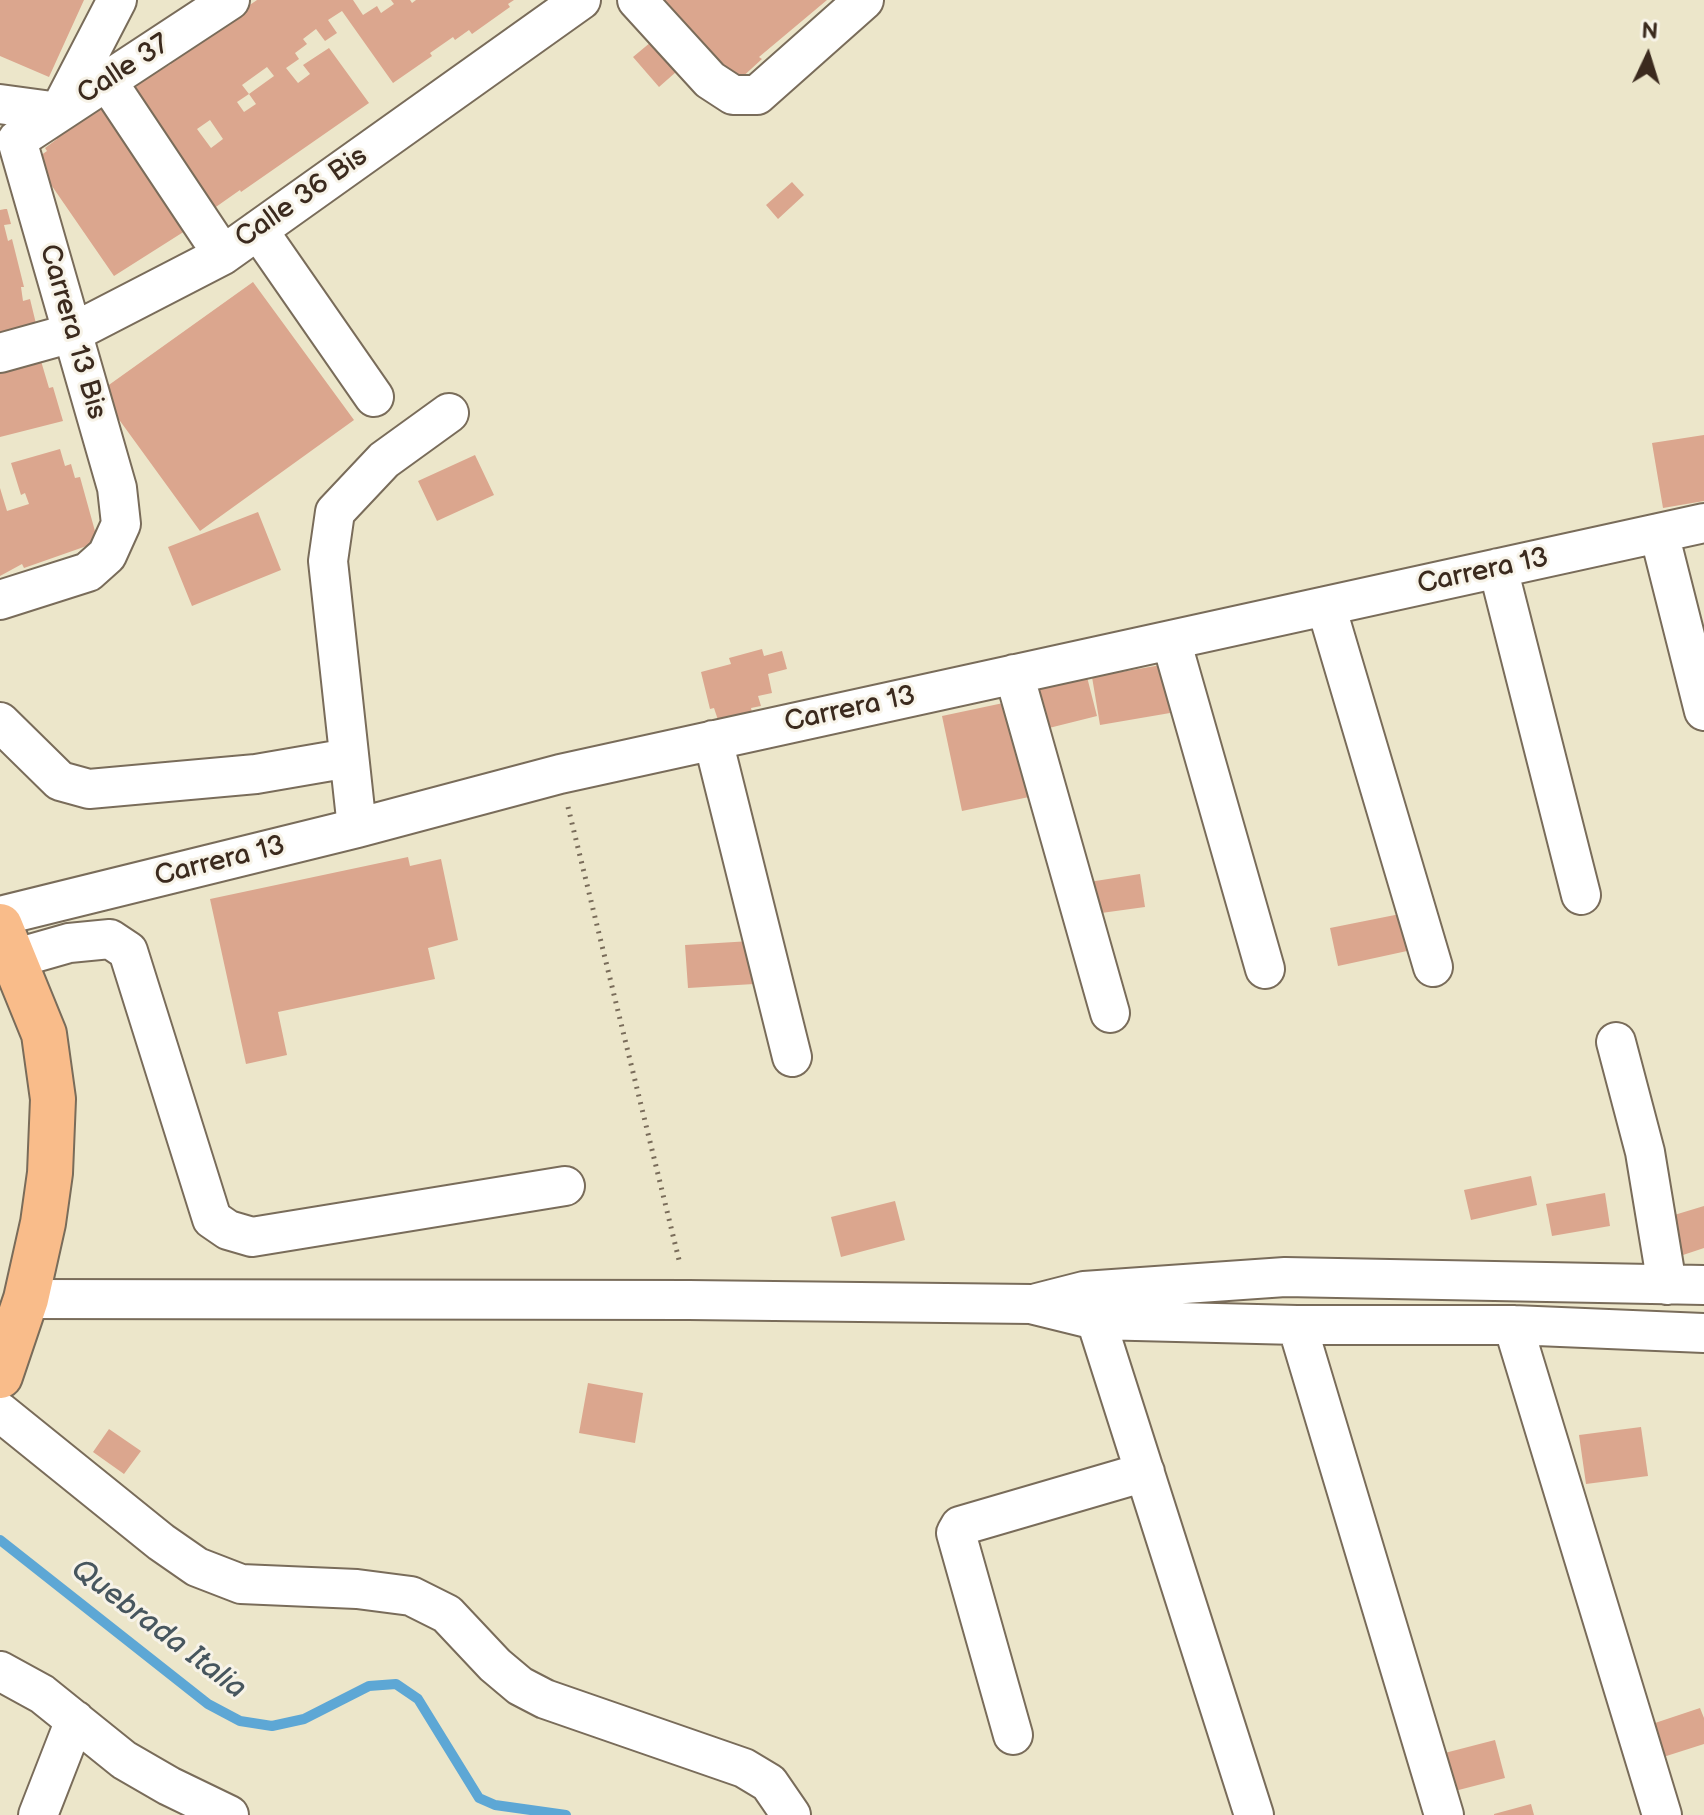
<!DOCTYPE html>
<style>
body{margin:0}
#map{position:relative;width:1704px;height:1815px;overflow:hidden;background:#ece6ca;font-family:"Balsamiq Sans",sans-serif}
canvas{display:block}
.north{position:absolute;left:1608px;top:16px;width:80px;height:80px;-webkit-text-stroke:6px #f7f3e8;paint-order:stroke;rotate:4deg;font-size:22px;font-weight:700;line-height:32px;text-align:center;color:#3b2a1e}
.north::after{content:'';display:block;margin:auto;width:28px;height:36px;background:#3b2a1e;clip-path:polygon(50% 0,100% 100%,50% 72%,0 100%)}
</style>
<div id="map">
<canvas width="1704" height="1815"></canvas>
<div class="north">N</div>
</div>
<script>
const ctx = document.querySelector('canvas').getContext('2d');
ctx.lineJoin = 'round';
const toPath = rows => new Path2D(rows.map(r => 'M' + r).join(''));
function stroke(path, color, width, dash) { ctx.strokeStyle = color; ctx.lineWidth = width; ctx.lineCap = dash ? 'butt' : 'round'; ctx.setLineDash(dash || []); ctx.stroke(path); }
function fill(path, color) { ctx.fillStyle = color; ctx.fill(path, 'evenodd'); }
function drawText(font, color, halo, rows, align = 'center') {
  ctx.font = font + ' "Balsamiq Sans",sans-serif'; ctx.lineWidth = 6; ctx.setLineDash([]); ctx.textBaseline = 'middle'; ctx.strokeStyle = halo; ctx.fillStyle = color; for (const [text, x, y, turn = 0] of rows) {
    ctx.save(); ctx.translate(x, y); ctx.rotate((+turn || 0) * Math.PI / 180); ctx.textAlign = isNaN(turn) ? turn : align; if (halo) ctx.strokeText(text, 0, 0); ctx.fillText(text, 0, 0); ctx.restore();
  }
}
stroke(toPath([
 [0,1540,208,1704,240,1721,272,1726,304,1719,369,1686,396,1684,418,1699,479,1798,495,1805,566,1815]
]), '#5da7d5', 10);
fill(toPath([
 [0,0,84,0,49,77,0,56],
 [257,0,353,0,363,15,377,6,381,13,394,4,391,0,410,0,412,3,416,0,514,0,508,4,510,7,472,34,469,30,455,40,453,37,430,53,432,56,393,83,342,11,328,20,337,33,325,41,316,29,303,39,307,44,295,53,299,59,286,68,298,83,310,74,303,65,329,48,369,103,241,192,240,190,213,209,126,86,154,67,157,72,171,64,169,61,221,29,219,26],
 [267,67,274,76,249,94,256,104,244,112,237,102,249,94,242,85],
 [210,120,223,139,211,148,197,129],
 [661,0,827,0,759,57,762,59,739,80],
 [651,42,676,72,659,87,633,57],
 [110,100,196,224,114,276,34,160,47,151,45,148,57,139,55,137],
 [792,182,804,195,778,219,766,205],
 [5,209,7,209,11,224,4,225,8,241,12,239,24,287,21,287,23,301,30,299,38,332,0,342,0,210],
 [253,282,354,420,200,531,99,392],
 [41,361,49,388,53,387,63,421,0,437,0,372],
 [1704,435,1704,501,1663,508,1652,443],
 [60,449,65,466,71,464,75,478,80,477,98,542,24,568,22,564,0,576,0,488,7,511,29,504,25,493,21,495,11,463],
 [475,455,494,495,437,521,418,481],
 [258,512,281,570,192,606,168,547],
 [762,649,764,656,782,651,787,669,768,674,772,693,758,696,761,706,751,708,753,717,720,726,714,708,710,709,701,672,731,664,729,658],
 [1161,665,1170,713,1100,725,1092,677],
 [1087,677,1097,716,1037,731,1027,692],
 [1008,702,1029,797,962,811,942,716],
 [408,857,410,866,441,859,458,940,428,948,435,979,278,1012,287,1055,246,1064,210,899],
 [1140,874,1145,907,1094,914,1089,882],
 [1400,914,1407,951,1338,966,1330,928],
 [751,941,754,984,688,988,685,945],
 [1531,1176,1537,1205,1471,1220,1464,1190],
 [1605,1193,1610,1226,1552,1236,1546,1204],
 [895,1201,905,1240,841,1257,831,1217],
 [1704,1206,1704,1248,1683,1255,1671,1216],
 [588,1383,643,1393,635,1443,579,1433],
 [1641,1427,1648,1476,1586,1484,1579,1435],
 [109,1429,141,1451,124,1474,93,1452],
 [1700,1708,1704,1718,1704,1744,1657,1759,1646,1726],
 [1495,1740,1505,1778,1447,1793,1437,1755],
 [1531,1804,1534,1815,1494,1815,1494,1814]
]), '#dba68e');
const minor = toPath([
 [637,0,710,80,733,95,757,95,864,0],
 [107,81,223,255],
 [0,104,59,112,117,0],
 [258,230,374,397],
 [0,353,72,333,223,255,581,0],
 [1659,533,1704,711],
 [1498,568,1581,895],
 [0,600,88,572,107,555,121,524,117,488,17,140,230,0],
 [1326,606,1433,967],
 [1171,640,1265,969],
 [1014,674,1110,1013],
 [0,722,60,781,89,789,256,774,349,758],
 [713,740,792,1057],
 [357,828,328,561,335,512,384,460,449,413],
 [0,916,357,828,560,774,1704,523],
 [13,959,69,943,110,939,128,951,212,1219,228,1230,252,1237,565,1186],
 [1616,1042,1645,1152,1667,1285],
 [26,1299,689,1300,1031,1304,1096,1320,1297,1325,1513,1325,1704,1333],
 [1037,1303,1084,1291,1285,1277,1704,1285],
 [1096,1320,1254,1815],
 [1297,1325,1444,1815],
 [1513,1325,1662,1815],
 [0,1412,161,1542,197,1567,241,1584,357,1589,411,1596,447,1614,495,1665,520,1686,545,1699,744,1768,769,1783,791,1815],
 [0,1671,42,1694,124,1760,169,1786,229,1815],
 [1013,1735,956,1533,960,1526,1145,1472],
 [38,1815,75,1720]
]);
const major = toPath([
 [0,926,44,1034,53,1099,50,1173,43,1223,26,1299,0,1376]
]);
stroke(minor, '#796c5a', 42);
stroke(major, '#796c5a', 48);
stroke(toPath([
 [568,807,680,1264]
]), '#796c5a', 5, [2, 6]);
stroke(minor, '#fff', 38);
stroke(major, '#f9bc8a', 44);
drawText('28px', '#3b2a1e', '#f7f3e8', [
 ["Calle 37",124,70,-33],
 ["Calle 36 Bis",302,198,-35],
 ["Carrera 13 Bis",72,332,74],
 ["Carrera 13",1483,572,-12],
 ["Carrera 13",850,710,-12],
 ["Carrera 13",220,862,-14]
]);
drawText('italic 30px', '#47565e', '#f7f3e8', [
 ["Quebrada Italia",158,1630,37]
]);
</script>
